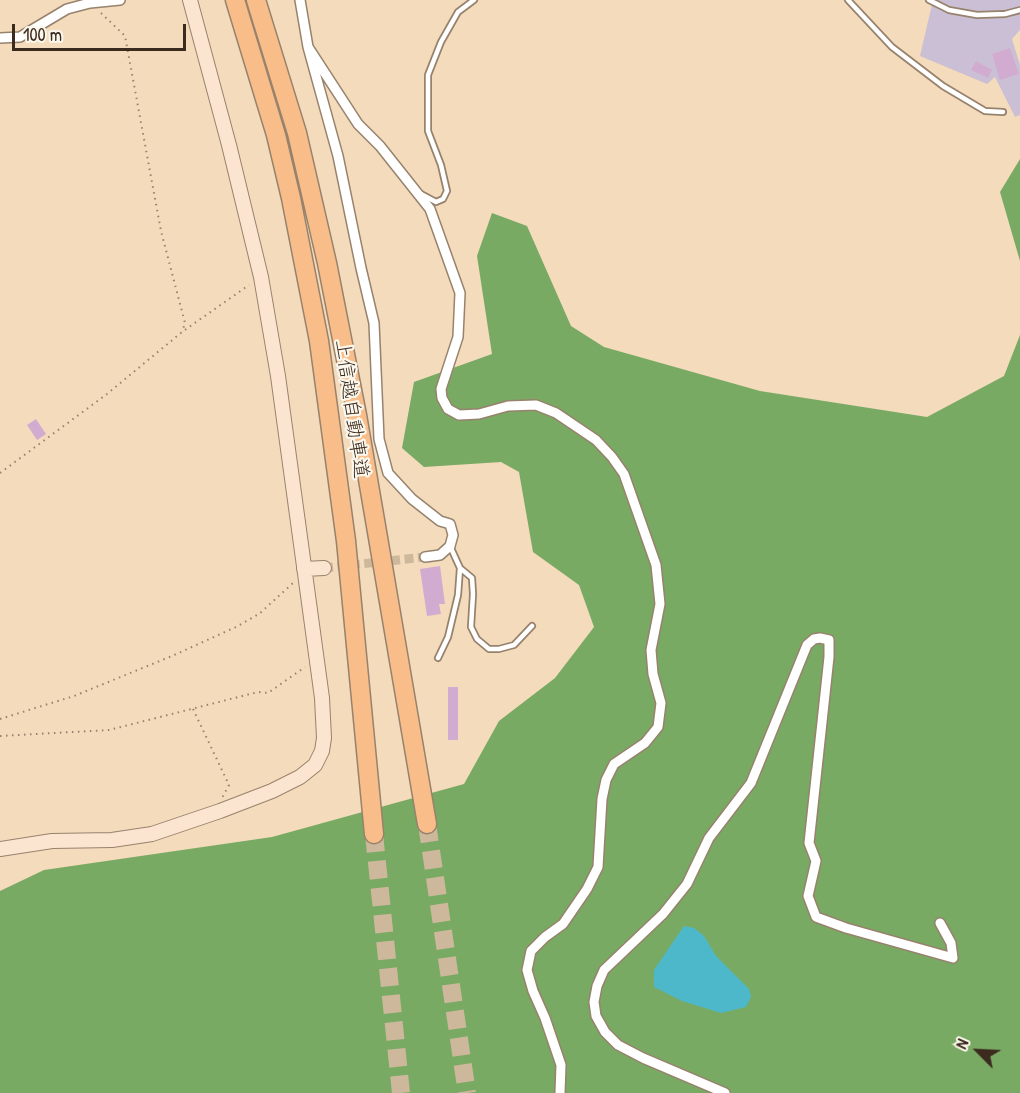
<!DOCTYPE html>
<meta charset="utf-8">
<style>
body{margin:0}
#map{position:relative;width:1020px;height:1093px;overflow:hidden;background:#f3dbbc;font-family:"Patrick Hand",sans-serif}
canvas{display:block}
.north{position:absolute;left:948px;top:1021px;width:60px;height:60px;-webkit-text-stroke:4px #fbf7ec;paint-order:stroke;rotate:294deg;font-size:16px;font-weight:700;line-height:24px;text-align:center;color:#3b2a1e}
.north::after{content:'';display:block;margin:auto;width:21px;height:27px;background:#3b2a1e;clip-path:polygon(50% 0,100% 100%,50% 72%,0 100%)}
.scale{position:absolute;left:12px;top:24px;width:174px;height:27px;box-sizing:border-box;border:3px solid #3b2a1e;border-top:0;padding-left:8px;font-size:18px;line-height:21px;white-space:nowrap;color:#3b2a1e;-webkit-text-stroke:4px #fbf7ec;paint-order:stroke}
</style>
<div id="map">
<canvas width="1020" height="1093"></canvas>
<div class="north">N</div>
<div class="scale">100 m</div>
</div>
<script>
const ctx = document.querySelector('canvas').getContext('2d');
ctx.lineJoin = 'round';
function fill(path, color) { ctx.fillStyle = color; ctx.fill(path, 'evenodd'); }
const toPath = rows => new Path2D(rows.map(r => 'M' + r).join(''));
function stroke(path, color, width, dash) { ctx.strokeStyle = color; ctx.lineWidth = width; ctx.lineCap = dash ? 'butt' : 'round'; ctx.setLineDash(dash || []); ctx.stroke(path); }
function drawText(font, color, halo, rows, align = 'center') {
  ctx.font = font + ' "Patrick Hand","Klee One",sans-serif'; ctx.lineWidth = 4.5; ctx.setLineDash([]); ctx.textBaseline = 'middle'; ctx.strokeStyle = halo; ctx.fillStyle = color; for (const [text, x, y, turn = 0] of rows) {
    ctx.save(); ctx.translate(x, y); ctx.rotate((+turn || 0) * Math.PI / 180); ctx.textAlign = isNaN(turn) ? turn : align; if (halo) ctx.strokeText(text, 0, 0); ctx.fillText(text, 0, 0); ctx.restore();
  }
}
fill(toPath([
 [933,0,1020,0,1020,30,1012,39,1020,65,1020,115,1015,117,995,77,987,84,920,56]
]), '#cbbfd5');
fill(toPath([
 [1020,159,1020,261,1000,192],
 [492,213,527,226,571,326,604,347,760,391,927,417,1004,376,1020,335,1020,1093,0,1093,0,891,44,870,272,837,464,784,499,721,555,678,594,627,579,585,533,552,519,472,501,462,424,467,402,448,414,382,492,354,477,256]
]), '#79aa63');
fill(toPath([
 [684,926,694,928,704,936,716,956,749,989,751,997,746,1007,721,1013,682,1001,654,987,654,970]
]), '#4eb8cb');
fill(toPath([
 [1010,48,1019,74,1000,80,992,54],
 [976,61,992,70,988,78,971,70],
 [36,419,46,434,37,440,27,425],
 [440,566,445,604,439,604,441,614,427,616,420,569],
 [448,687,458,687,458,740,448,740]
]), '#d2acd0');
stroke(toPath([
 [324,568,425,557]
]), '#ceb89c', 9, [9, 4.5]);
stroke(toPath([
 [427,824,467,1093],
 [374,834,401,1093]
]), '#ceb89c', 18, [18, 9]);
const lane = toPath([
 [848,0,892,47,943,86,985,111,1003,112],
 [929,0,949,10,977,15,1005,14,1020,10],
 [421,194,436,202,443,199,447,191,441,165,428,131,428,75,441,42,458,12,474,0],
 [450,546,460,568,472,578,473,594,471,627,477,639,489,649,499,649,514,645,532,626],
 [438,658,448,637,458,595,460,568]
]);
const street = toPath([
 [300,0,308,47,338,156,361,268,374,323,379,439,388,473,412,499,440,521,450,524,453,535,450,546,440,555,425,557],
 [0,38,20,37,67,9,90,3,120,0],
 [308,47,358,124,380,146,430,209,460,293,458,337,441,389,442,398,448,409,459,415,479,414,508,406,536,405,556,413,596,440,612,457,624,474,656,565,660,604,651,650,653,674,661,703,658,727,645,743,614,764,606,780,602,799,598,867,587,889,563,924,545,937,531,951,527,970,533,991,545,1018,561,1065,560,1093],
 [725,1093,643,1058,618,1045,605,1032,596,1016,594,1002,597,986,604,970,663,914,687,884,709,838,751,783,807,645,814,639,820,638,829,640,829,657,809,843,816,861,808,896,816,917,846,928,953,958,951,943,940,923]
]);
const secondary = toPath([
 [304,569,324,568],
 [0,849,52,841,112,840,152,834,220,811,272,791,300,777,315,765,322,751,324,738,322,698,278,376,261,277,229,145,190,0]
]);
const highway = toPath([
 [235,0,276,135,291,198,319,341,346,541,374,834],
 [256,0,297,133,327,263,357,415,427,824]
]);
stroke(lane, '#97826d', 8);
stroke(street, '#97826d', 12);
stroke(secondary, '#97826d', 16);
stroke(highway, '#97826d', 21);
stroke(toPath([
 [101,13,125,36,161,231,185,323,182,332],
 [0,473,107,394,182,332,249,285],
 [193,709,229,785,222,798],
 [0,719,74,696,172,656,236,627,259,614,293,583],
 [0,736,109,730,258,692,268,693,305,667]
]), '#97826d', 2, [1.5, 4.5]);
stroke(lane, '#fff', 4.5);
stroke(street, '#fff', 9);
stroke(secondary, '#fce5d0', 14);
stroke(highway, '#f8bd89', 18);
drawText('20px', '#3b2a1e', '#fbf7ec', [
 ["上信越自動車道",351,409,82]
]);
</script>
